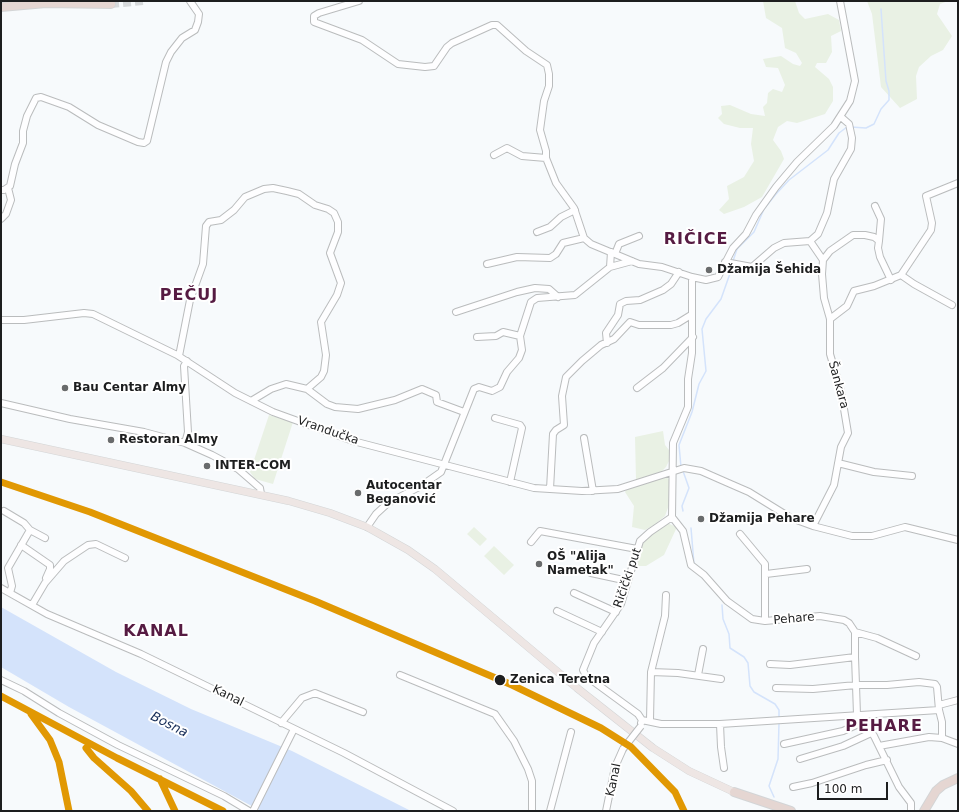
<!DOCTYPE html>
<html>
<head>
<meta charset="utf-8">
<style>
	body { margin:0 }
	#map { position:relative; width:959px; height:812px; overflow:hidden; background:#f7fafc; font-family:"DejaVu Sans",sans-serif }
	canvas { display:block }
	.frame { position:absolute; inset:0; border:2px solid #1d1e1f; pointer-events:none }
	.scale { position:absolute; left:817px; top:782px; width:71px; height:18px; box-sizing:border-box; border:2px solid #1d1e1f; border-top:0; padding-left:5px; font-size:12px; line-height:14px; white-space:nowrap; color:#1d1e1f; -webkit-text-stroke:3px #fff; paint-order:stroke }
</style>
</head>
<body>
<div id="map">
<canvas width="959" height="812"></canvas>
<div class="frame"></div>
<div class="scale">100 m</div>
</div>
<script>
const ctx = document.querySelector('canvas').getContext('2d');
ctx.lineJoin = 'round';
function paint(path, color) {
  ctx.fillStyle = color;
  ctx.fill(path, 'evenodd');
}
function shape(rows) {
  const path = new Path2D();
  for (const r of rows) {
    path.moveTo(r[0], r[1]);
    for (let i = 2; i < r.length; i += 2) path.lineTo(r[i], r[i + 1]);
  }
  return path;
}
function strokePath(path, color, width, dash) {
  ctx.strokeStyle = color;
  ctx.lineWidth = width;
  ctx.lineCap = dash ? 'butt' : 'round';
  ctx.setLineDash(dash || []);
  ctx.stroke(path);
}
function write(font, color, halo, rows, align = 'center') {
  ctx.font = font + ' "DejaVu Sans",sans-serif';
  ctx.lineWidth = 4;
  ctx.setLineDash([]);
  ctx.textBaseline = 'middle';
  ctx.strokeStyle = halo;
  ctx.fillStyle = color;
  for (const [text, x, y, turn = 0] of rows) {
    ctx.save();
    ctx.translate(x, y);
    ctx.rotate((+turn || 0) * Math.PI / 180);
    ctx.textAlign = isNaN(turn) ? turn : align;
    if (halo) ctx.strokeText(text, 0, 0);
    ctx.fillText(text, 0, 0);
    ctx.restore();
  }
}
const green = shape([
	[763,1,795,1,799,13,805,19,828,14,839,20,841,31,831,36,832,52,826,63,817,63,815,67,829,79,833,87,833,101,825,114,797,123,787,121,778,127,773,140,781,151,784,159,762,197,744,207,724,214,719,210,729,199,727,186,744,177,754,161,751,144,753,128,740,128,724,124,718,118,722,114,721,106,730,105,751,114,765,116,763,107,767,103,768,93,773,89,782,92,785,85,778,68,766,67,763,59,781,56,793,64,800,66,802,63,796,53,785,48,782,28,766,18],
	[867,1,948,1,940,4,937,14,952,36,943,50,931,56,919,67,916,76,917,99,900,108,881,87,872,14],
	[269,415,293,422,273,484,255,479,250,472],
	[663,431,665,445,669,450,669,461,666,467,661,472,636,480,635,437],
	[666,477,670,480,669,505,665,516,654,525,645,530,632,527,634,506,625,492,626,490],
	[667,523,677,527,664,555,646,566,635,566,643,540],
	[474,527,487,539,480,546,467,534],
	[494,546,514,565,504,575,484,556]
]);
const water = shape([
	[1,607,116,672,191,709,292,751,411,811,261,811,69,707,1,667]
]);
const stream = shape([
	[851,127,866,128,874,124,881,109,889,100,889,91,886,81,881,9],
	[733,261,737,249,754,232,764,209,776,194,789,180,828,150,839,133,847,127],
	[681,467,679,445,692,412,699,384,706,371,702,329,706,319,721,299,733,265],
	[683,471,689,488,682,506,683,511],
	[691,528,694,564],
	[722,605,723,619,729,634,730,648,744,657,748,663,750,686,754,692,775,704,779,710,779,719],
	[774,797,769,786,778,759,779,723]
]);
const highwayTunnel = shape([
	[111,4,144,1]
]);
const minor = shape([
	[359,1,319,13,314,16,314,22,362,40,398,64,425,67,434,66,447,47,452,43,492,25,497,25,526,51,547,65,549,74,549,86,544,101,540,130,546,151,546,158,556,183,574,208,584,238,591,244,639,264,662,267,692,277,692,353,688,379,688,407,673,443,672,517],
	[494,155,507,148,522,156,546,158],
	[1,190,4,190,10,186,15,164,23,143,23,131,27,116,36,98,41,97,69,107,98,125,138,142,144,143,147,141,166,62,171,52,182,38,195,30,198,22,199,14,190,1],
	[875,206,881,219,879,241],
	[1,219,6,214,11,200,8,188],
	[537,232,550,227,561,217,575,210],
	[810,241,823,260,822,274,824,298,830,319,830,354,841,391,848,433,841,447,834,485,813,526],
	[615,254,619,244,639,236],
	[823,260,830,251,853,235,865,235,874,237,879,241,878,248,880,257,891,280],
	[725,262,752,267,774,248,784,243,810,241,818,234,827,213,834,179,851,149,852,138,849,124,841,117],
	[487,264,517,257,550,258,556,254,563,243,584,238],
	[610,267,611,252],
	[901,275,914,284,952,305],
	[692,277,706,280,718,277,733,248,746,234,756,215,776,187,797,162,834,126,850,101,855,81,840,1],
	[456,312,517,292,535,288,549,289,558,297],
	[830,319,847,306,854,291,874,286,901,275,931,230,932,223,926,196,958,183],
	[1,320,24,320,84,313,93,314,177,355,235,393,273,412,353,441,534,488,582,491,618,489,684,468,701,471,726,482,749,492,791,518,813,526,852,536,872,536,905,527,958,540],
	[477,337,496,336,503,332,520,336],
	[607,343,606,333,618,315,620,304,626,301,640,300,663,290,671,284,679,272],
	[179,356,190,300,203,264,206,226,209,222,221,220,234,210,245,197,264,189,273,188,287,191,299,194,315,205,328,209,334,213,338,222,338,232,330,253,341,283,337,295,321,322,326,355,324,371,321,377,307,389],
	[637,388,663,368,693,337],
	[251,401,271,389,286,384,307,389,327,404,335,407,358,409,395,400,422,389,436,395,437,402,464,412],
	[1,403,70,419,144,432,185,443,212,455,238,469,260,488,261,494],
	[495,418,520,425,522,428,510,482],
	[584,438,593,491],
	[185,443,188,432,184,366,187,361],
	[838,463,874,472,912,476],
	[550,489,553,434,556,430,564,425,562,396,566,377,582,361,601,345,614,339,630,322,639,325,671,325,678,323,691,315],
	[4,511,24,523,30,530,45,538],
	[672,517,683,531,691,565,704,575,727,601,752,619,765,621,820,616,844,620,849,623,855,632,855,657,790,665,770,664],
	[367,527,376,514,388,503,421,486,441,472,474,389,479,387,492,391,500,387,507,372,519,358,522,350,520,336,531,302,537,298,575,295,610,267,632,261],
	[740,534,765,564,765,621],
	[531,542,540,531,637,549],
	[21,545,50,565,50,569,46,578],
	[591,573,628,581],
	[766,574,807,569],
	[1,588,47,614,141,654,344,753,453,811],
	[10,593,12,586,8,568,30,530],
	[574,593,616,612],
	[32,605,45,583,64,561,88,545,96,544,125,558],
	[557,611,602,632],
	[855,632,877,638,916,656],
	[855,657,856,685,887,685,919,682,935,684,937,687,939,710,942,722,942,738,958,744],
	[651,672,678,673,721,679],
	[400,675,495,714,514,741,528,769,532,781,532,811],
	[698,675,703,649],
	[1,680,24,691,59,713,118,745,224,796,249,811],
	[776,688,813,689,856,685,857,715,874,736,899,787,911,803,911,811],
	[939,705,958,700],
	[642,720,661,724,720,724,939,710],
	[650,720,651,672,665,616,666,595],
	[281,723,302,698,315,693,363,712],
	[641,723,642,720,638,714,586,676,583,670,594,643,621,604,640,541,650,532,672,517],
	[720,724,721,747,724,768],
	[784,744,843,731,863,722],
	[879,746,929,737,942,738],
	[800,759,843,746,871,733],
	[793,787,812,783,866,765,887,760],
	[253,811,294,729],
	[550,811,571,732],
	[606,811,615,767,623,749]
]);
const major = shape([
	[1,439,289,501,330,513,367,527,408,550,435,569,577,688,653,748,689,771,734,792]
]);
const highway = shape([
	[1,7,46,3,111,4],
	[734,792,791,811],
	[924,811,936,791,943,785,958,778]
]);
const minorBridge = shape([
	[623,749,641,726]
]);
const rail1 = shape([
	[1,482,90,512,315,601,512,685,601,728,631,747,675,792,684,811],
	[1,696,117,758,223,811],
	[31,714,50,740,59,762,69,811],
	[86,748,94,758,131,791,148,811],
	[160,779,175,811]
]);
const markers = [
	[709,270,4,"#696b6c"],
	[65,388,4,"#696b6c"],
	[111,440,4,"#696b6c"],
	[207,466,4,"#696b6c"],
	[358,493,4,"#696b6c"],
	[701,519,4,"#696b6c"],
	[539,564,4,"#696b6c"],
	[500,680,6,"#1d1e1f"]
];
const poiNames = [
	["Džamija Šehida",717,270],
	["Bau Centar Almy",73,388],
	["Restoran Almy",119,440],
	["INTER-COM",215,466],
	["Autocentar",366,486],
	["Beganović",366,500],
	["Džamija Pehare",709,519],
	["OŠ \"Alija",547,557],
	["Nametak\"",547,571]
];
const streetNames = [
	["Šankara",838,385,75],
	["Vrandučka",328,431,19],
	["Ričički put",628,578,-71],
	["Pehare",794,619,-5],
	["Kanal",228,696,26],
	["Kanal",614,780,-78]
];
const stopNames = [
	["Zenica Teretna",510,680]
];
const waterNames = [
	["Bosna",169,725,27]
];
const districtNames = [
	["RIČICE",696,240],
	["PEČUJ",189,296],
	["KANAL",156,632],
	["PEHARE",884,727]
];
paint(green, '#e9f1e4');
paint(water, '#d4e3fb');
strokePath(stream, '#d4e3fb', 1.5);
strokePath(highwayTunnel, '#d6d9db', 8, [8, 4]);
strokePath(minor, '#babcbd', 8);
strokePath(major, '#d3d5d6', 8);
strokePath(highway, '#d3d5d6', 10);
strokePath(minor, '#fefeff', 6);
strokePath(major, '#eee6e4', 7);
strokePath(highway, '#e5d6d2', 8);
strokePath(minorBridge, '#babcbd', 8, []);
strokePath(minorBridge, '#fefeff', 6);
strokePath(rail1, '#e19803', 7);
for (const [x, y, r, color] of markers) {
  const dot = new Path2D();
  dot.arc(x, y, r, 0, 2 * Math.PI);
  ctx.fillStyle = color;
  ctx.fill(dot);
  strokePath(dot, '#fff', 1.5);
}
write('bold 12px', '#1d1e1f', '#fff', poiNames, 'left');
write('12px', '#1d1e1f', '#fff', streetNames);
write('bold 12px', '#1d1e1f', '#fff', stopNames, 'left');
write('italic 13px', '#162d58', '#fff', waterNames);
ctx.letterSpacing = '1px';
write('bold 16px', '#561b42', '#fff', districtNames);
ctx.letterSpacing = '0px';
</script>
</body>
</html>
